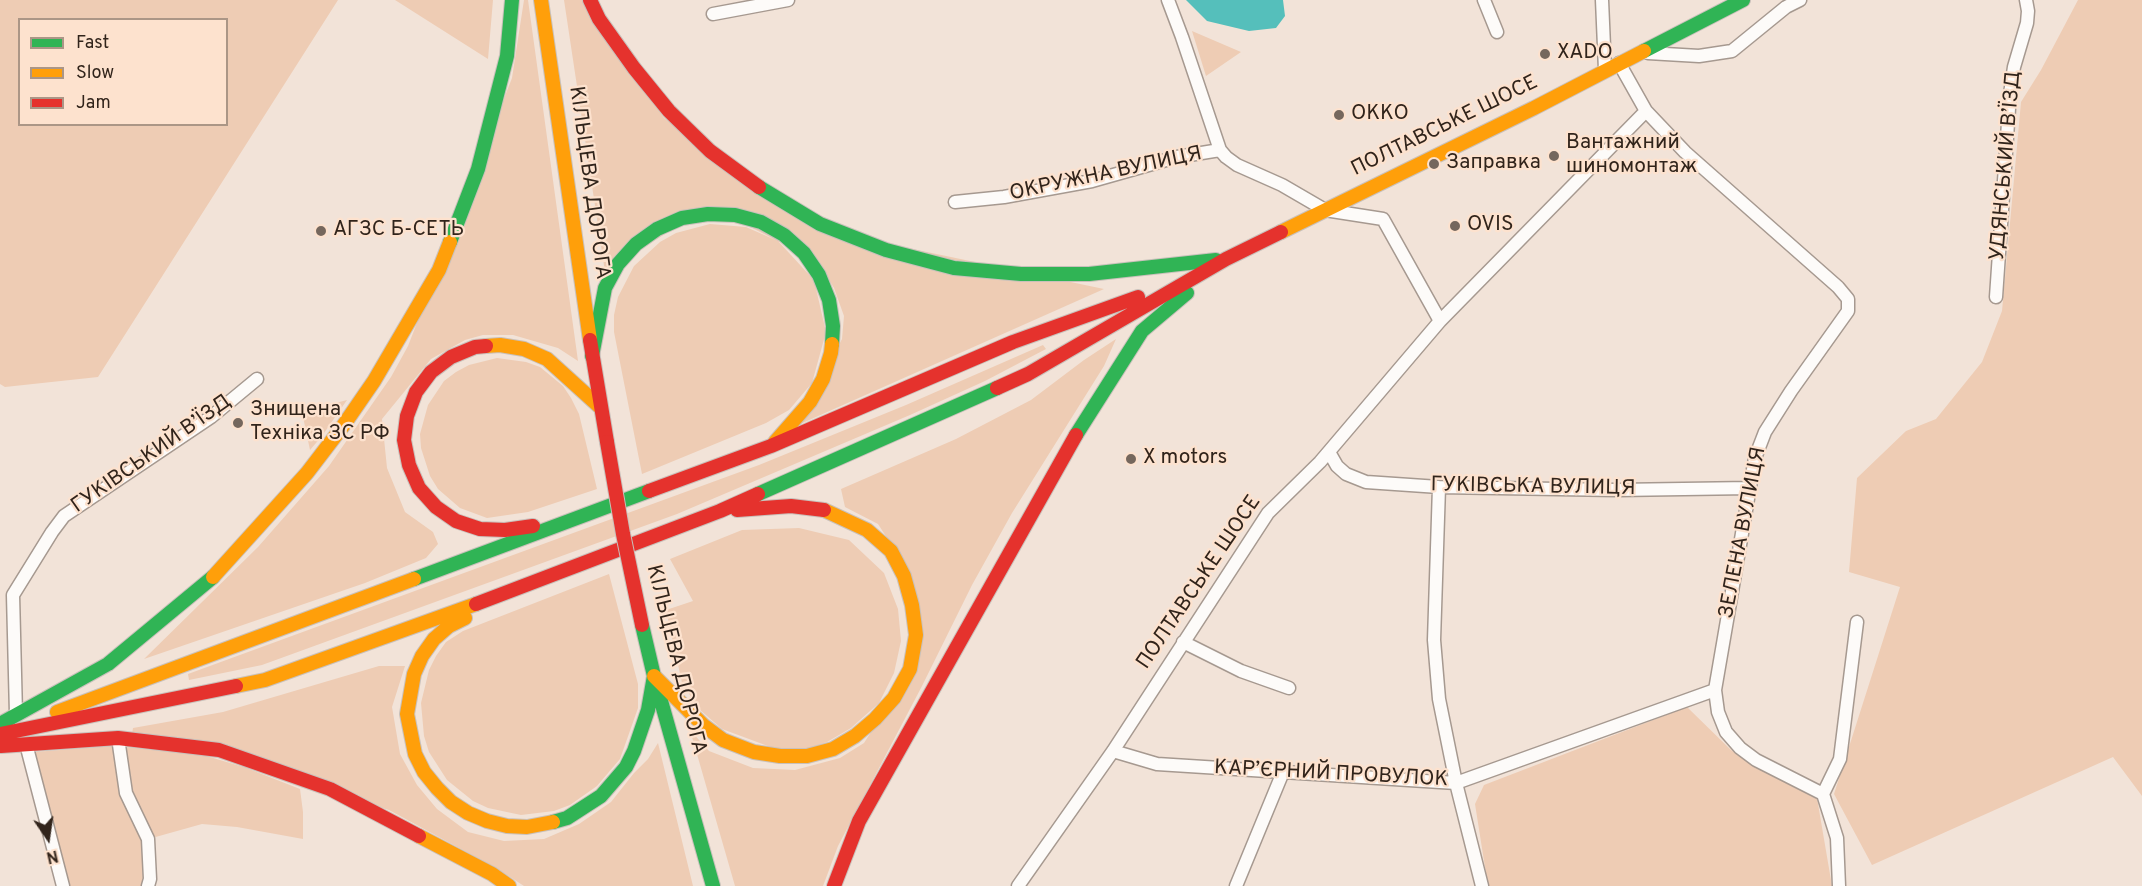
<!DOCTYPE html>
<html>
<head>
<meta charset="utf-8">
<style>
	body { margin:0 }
	#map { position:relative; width:2142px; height:886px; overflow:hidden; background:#f2e3d8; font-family:Overpass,sans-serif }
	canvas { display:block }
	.legend { position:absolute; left:18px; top:18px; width:210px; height:108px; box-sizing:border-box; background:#fde2ce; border:2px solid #ab9686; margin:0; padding:8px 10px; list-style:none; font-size:18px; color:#31241b }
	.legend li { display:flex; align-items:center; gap:12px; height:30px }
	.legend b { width:30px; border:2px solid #ab9686 }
	.north { position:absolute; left:18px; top:808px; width:60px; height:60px; -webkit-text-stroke:4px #fde2ce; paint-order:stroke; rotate:167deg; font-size:16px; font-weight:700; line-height:24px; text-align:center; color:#31241b }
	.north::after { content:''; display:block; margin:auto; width:21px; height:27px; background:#31241b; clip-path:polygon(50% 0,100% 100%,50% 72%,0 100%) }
</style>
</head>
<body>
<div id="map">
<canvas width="2142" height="886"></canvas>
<ul class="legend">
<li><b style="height:8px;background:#30b455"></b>Fast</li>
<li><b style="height:8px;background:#ff9f0a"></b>Slow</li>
<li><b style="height:8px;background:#e5322d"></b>Jam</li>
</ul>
<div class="north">N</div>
</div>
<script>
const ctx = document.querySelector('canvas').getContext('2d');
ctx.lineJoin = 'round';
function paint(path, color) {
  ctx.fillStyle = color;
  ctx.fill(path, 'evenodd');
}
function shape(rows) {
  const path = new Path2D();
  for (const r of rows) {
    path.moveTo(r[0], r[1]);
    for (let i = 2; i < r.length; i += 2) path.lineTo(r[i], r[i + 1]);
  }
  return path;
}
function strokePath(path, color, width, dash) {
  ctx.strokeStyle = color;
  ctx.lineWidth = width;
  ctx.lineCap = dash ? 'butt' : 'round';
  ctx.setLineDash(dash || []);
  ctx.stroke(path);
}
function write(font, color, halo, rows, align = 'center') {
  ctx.font = font + ' Overpass,sans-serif';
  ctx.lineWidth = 4.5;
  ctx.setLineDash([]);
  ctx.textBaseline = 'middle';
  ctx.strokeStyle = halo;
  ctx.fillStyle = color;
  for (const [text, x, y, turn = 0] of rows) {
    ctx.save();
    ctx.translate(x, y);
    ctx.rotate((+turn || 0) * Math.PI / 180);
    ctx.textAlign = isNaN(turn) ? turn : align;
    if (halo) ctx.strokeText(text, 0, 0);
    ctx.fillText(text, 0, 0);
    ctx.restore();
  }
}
const green = shape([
	[0,0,338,0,98,377,5,387,0,384],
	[20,20,226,20,226,124,20,124],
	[395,0,493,0,488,59],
	[524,0,528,0,578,361,558,348,513,335,483,335,465,340,431,359,382,419,387,468,405,512,433,532,438,544,426,558,365,583,144,659,258,547,329,466,391,377,408,346,512,78],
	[564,0,587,0,664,118,817,229,1104,289,798,425,842,339,844,316,834,288,817,261,709,206,605,272],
	[2078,0,2142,0,2142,796,2113,757,1872,865,1834,794,1900,587,1849,572,1857,478,1906,431,1936,419,1982,362,2002,311,2021,102,2041,70],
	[1192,31,1241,52,1206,76],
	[710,224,746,227,778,241,814,280,826,332,812,383,789,410,766,423,642,474,614,332,614,315,618,297,634,266,660,242,676,233],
	[1116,339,1104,366,1012,513,972,585,922,686,838,846,823,886,735,886,690,730,709,751,753,768,795,770,840,758,864,743,914,664,902,561,878,524,845,507,841,489,956,439,1031,400,1084,360],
	[1043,345,1046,349,985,381,910,415,677,514,262,665,189,680,188,674,759,465,906,405],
	[497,358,526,362,540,367,563,386,571,398,579,414,597,489,528,512,487,518,460,508,438,489,430,476,421,448,420,434,428,405,444,381,456,372,469,365],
	[347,400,322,436,310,450,302,412],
	[799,528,849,540,884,573,898,609,901,641,894,673,879,703,851,728,827,742,806,749,776,749,722,729,699,709,682,683,666,610,693,601,670,559,742,530],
	[609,574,638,684,638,708,620,759,597,786,570,805,554,811,521,815,488,808,473,801,447,780,429,752,424,736,421,703,429,670,436,656,446,642,463,631],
	[379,666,405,666,392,707,400,754,417,785,437,809,468,832,504,841,544,839,579,824,611,802,634,773,648,759,658,743,693,886,524,886,498,869,389,810,132,734,133,728,223,712],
	[1687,707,1731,750,1757,768,1817,798,1832,886,1488,886,1475,804,1484,785],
	[113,746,216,756,300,789,303,812,303,839,237,827,202,824,152,838,142,847,143,886,68,886,34,752]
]);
const water = shape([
	[1186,0,1283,0,1285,16,1276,28,1249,31,1207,21]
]);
const street = shape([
	[1168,0,1182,37,1220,150,1226,157,1237,165,1282,185,1325,210,1383,219,1440,321],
	[1484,0,1497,32],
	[1602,0,1605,70],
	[713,14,788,0],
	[1648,53,1699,56,1732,51,1786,7,1800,0],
	[1619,63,1646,111,1685,152,1838,287,1848,299,1848,311,1791,391,1765,432,1755,458,1715,690,1718,712,1726,732,1740,748,1756,760,1823,794,1837,838,1839,886],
	[955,202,1004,197,1092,181,1177,157,1220,150],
	[1996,297,2010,94,2014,67,2027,23,2028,11,2026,0],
	[1329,452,1337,466,1346,474,1366,482,1439,487,1617,490,1750,488],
	[1439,487,1434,640,1439,699,1456,783,1482,886],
	[1183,642,1241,671,1289,688],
	[16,714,13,595,52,532,64,516,211,417,257,379],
	[118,738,126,793,148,839,150,879,148,886],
	[26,744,63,886],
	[1113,751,1157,764,1456,783,1715,690],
	[1823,794,1840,759,1857,622],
	[1018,886,1113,751,1268,513,1320,462,1440,321,1646,111],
	[1236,886,1283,772]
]);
const fast = shape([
	[1644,51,1743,0],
	[759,187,820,224,886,250,954,268,1021,274,1089,274,1216,260],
	[450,242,478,169,507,56,512,0],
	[592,356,605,288,618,264,636,244,657,229,682,218,708,214,735,215,761,222,784,235,804,253,819,275,829,300,833,326,832,344],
	[1076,435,1142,331,1187,293],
	[758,494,997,388],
	[414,579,649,491],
	[642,625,654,676,713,886],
	[0,724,108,664,213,577],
	[553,822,567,818,601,796,626,767,634,751,648,710,654,676]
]);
const slow = shape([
	[541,0,590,340],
	[1281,232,1534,108,1644,51],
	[486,346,500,345,524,349,547,359,600,407],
	[775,442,810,402,823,379,831,353,832,344],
	[213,577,307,473,343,426,374,381,439,270,450,242],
	[465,618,449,626,434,639,422,656,414,674,407,714,415,754,424,772,437,788,451,802,468,813,487,821,507,826,527,827,553,822],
	[654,676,703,725,723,740,754,752,780,756,807,756,833,749,855,736,875,719,894,698,910,669,916,635,912,605,904,576,891,551,867,530,824,510],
	[236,686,265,680,476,604],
	[57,712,414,579],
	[419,836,492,874,509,886]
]);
const jam = shape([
	[590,0,599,19,634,68,669,111,710,151,759,187],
	[590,340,607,442],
	[486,346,475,347,451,357,431,372,416,392,407,416,404,440,409,465,419,488,436,507,456,521,480,529,505,530,533,526],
	[997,388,1028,374,1226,259,1281,232],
	[649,491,771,446,1013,342,1138,297],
	[737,510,791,506,824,510],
	[476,604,720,511,758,494],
	[1,734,236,686],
	[1,746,118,738,219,750,330,789,419,836],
	[834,886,859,821,1076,435]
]);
const jamBridge = shape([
	[607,442,623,534,642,625]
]);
const markers = [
	[1545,54,6,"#75675d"],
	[1339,115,6,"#75675d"],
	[1554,156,6,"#75675d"],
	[1434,164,6,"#75675d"],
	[1455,226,6,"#75675d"],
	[321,231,6,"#75675d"],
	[238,423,6,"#75675d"],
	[1131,459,6,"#75675d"]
];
const poiNames = [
	["XADO",1557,54],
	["ОККО",1351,115],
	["Вантажний",1566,144],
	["шиномонтаж",1566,168],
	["Заправка",1446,164],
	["OVIS",1467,226],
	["АГЗС Б-СЕТЬ",333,231],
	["Знищена",250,411],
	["Техніка ЗС РФ",250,435],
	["Х motors",1143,459]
];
const streetNames = [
	["ПОЛТАВСЬКЕ ШОСЕ",1445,127,-26],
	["УДЯНСЬКИЙ В’ЇЗД",2007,166,-85],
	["ОКРУЖНА ВУЛИЦЯ",1106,175,-12],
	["КІЛЬЦЕВА ДОРОГА",588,183,82],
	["ГУКІВСЬКИЙ В’ЇЗД",152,455,-35],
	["ГУКІВСЬКА ВУЛИЦЯ",1533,488,1],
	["ЗЕЛЕНА ВУЛИЦЯ",1744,533,-79],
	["ПОЛТАВСЬКЕ ШОСЕ",1200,583,-56],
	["КІЛЬЦЕВА ДОРОГА",675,660,76],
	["КАР’ЄРНИЙ ПРОВУЛОК",1331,775,3]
];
paint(green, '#eeccb4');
paint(water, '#55bfbb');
strokePath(street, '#a69990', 15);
strokePath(fast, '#c9c1bb', 16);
strokePath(slow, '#c9c1bb', 16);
strokePath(jam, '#c9c1bb', 16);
strokePath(street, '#fdfbf9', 12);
strokePath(fast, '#30b455', 14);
strokePath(slow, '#ff9f0a', 14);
strokePath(jam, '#e5322d', 14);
strokePath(jamBridge, '#c9c1bb', 16, []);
strokePath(jamBridge, '#e5322d', 14);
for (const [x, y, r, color] of markers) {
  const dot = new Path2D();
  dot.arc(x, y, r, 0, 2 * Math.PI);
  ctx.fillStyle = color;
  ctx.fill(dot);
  strokePath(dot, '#fde2ce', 2);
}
write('21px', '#31241b', '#fde2ce', poiNames, 'left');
write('21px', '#31241b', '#fde2ce', streetNames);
</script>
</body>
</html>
